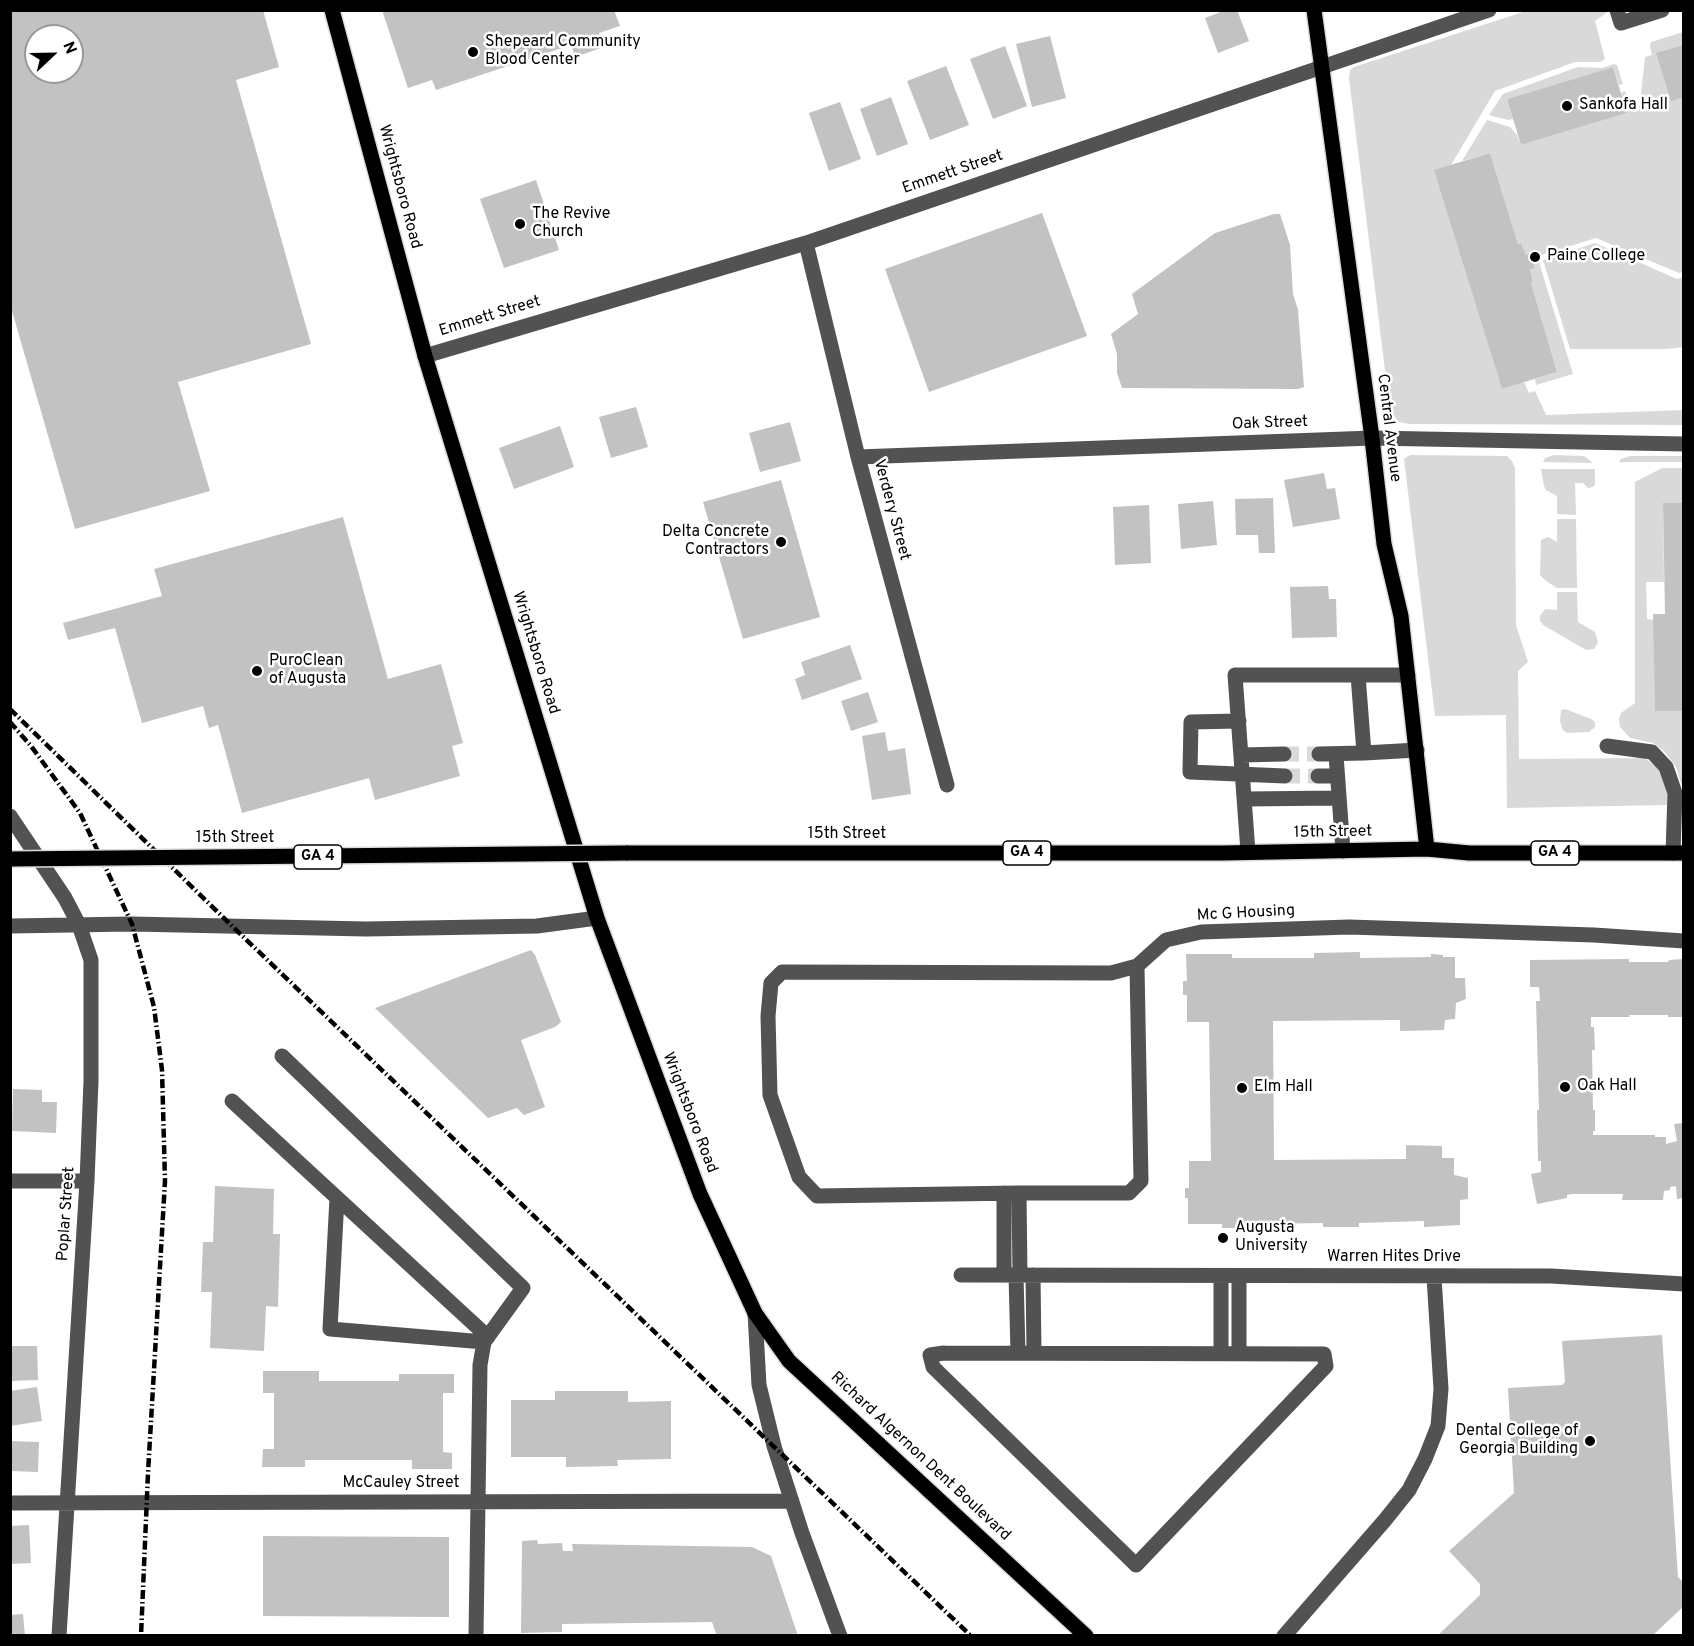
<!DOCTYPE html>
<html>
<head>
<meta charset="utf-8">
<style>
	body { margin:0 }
	#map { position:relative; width:1694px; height:1646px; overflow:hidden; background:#fff; font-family:Overpass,sans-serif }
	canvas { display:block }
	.frame { position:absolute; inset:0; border:12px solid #000; pointer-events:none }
	.north { position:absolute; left:24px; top:24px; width:60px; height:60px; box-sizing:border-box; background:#fff; border:2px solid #999; border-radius:50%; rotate:68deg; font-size:16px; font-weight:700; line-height:24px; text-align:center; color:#000 }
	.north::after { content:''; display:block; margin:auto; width:21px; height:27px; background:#000; clip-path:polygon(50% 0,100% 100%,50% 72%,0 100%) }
</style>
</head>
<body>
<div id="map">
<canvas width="1694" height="1646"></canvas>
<div class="frame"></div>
<div class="north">N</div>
</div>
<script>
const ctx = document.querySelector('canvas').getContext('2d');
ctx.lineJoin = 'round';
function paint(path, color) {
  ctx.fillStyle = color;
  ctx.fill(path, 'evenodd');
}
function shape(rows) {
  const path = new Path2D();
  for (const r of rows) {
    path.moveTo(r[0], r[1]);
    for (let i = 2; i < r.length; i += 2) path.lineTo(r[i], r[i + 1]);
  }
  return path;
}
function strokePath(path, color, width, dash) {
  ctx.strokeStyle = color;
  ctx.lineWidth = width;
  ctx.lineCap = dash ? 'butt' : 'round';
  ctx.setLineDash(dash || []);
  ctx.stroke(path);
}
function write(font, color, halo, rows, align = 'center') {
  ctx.font = font + ' Overpass,sans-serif';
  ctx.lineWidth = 5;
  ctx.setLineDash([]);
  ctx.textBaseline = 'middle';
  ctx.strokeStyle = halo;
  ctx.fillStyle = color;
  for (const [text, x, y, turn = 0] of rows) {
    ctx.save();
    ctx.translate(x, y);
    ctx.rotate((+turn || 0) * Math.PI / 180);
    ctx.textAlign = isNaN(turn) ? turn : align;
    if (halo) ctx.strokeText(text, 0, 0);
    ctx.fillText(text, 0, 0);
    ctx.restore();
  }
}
const green = shape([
	[1526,11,1609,11,1595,21,1605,59,1600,62,1575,62,1495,91,1451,165,1435,170,1502,389,1524,382,1529,393,1535,391,1546,415,1683,410,1683,425,1409,424,1399,422,1390,411,1349,78,1350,70,1354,67],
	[1683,32,1683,272,1679,273,1596,238,1532,258,1530,254,1526,255,1521,243,1518,244,1490,153,1462,161,1487,120,1510,127,1517,135,1521,145,1627,113,1621,93,1625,91,1633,112,1639,111,1645,57,1652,55,1650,46,1651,42],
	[1614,64,1617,65,1623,84,1619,85,1613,67,1507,99,1513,119,1508,120,1489,115,1503,94,1578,67,1602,68],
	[1595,243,1677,279,1683,277,1683,347,1667,349,1570,349,1543,260],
	[1539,262,1573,374,1536,385,1535,379,1557,372,1531,283,1533,282,1530,270,1535,268,1534,264],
	[1410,455,1507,456,1512,461,1515,468,1516,625,1528,662,1518,671,1519,759,1645,758,1660,770,1668,788,1667,805,1507,808,1506,715,1435,716,1404,459],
	[1554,455,1584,456,1593,463,1543,462,1545,458],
	[1630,456,1683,456,1683,462,1619,462,1621,459],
	[1662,468,1683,468,1683,503,1663,503,1664,582,1646,582,1647,619,1654,620,1655,711,1683,711,1683,790,1676,767,1664,751,1653,743,1630,738,1620,727,1619,719,1621,713,1635,703,1635,482],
	[1541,469,1595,469,1595,485,1593,487,1588,488,1583,483,1575,483,1576,515,1557,514,1557,496,1546,490,1544,486],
	[1557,519,1576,519,1577,588,1557,588,1546,581,1540,575,1541,540,1548,537,1557,542],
	[1557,592,1577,592,1578,622,1595,632,1598,642,1594,649,1586,650,1543,625,1540,621,1540,616,1545,609,1557,610],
	[1565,709,1591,719,1595,722,1595,727,1589,732,1567,733,1563,730,1560,721,1561,710]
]);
const building = shape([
	[10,10,263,10,279,67,236,80,311,344,178,382,210,491,75,529,10,304],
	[36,36,72,36,72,72,36,72],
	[382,10,614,10,620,26,599,33,604,47,575,57,571,45,436,90,432,80,408,88],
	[1226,10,1237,10,1249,41,1218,53,1205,18],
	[1050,36,1066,98,1032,107,1016,44],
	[1684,45,1684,97,1671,101,1656,53],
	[1005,46,1027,106,993,119,970,59],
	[946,66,969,125,930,140,907,81],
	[1613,67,1627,113,1521,145,1507,99],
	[891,97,908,144,877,156,860,109],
	[840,102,861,159,829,171,809,113],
	[1490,153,1518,244,1521,243,1526,255,1530,254,1533,261,1535,268,1530,270,1533,282,1531,283,1557,372,1502,389,1434,170],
	[536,180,559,250,504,268,480,199],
	[1042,213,1087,336,929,392,885,269],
	[1274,214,1280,214,1290,245,1293,294,1298,310,1304,387,1298,389,1122,388,1117,373,1117,354,1111,334,1138,314,1132,294,1215,233],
	[636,407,648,447,611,458,599,417],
	[790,422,801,461,760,472,749,433],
	[560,426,574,467,514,489,499,448],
	[1324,473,1327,489,1335,488,1340,519,1293,527,1284,480],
	[781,480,820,617,743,639,703,502],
	[1273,498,1275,553,1259,553,1258,535,1236,535,1235,499],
	[1213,501,1217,545,1181,549,1178,504],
	[1663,503,1684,503,1684,711,1655,711,1653,614,1665,614],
	[1149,505,1151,563,1115,565,1113,507],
	[343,517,388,679,441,664,463,743,452,746,460,776,375,800,369,778,242,813,218,725,209,728,203,706,142,723,115,628,68,640,63,623,162,596,154,569],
	[1328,586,1329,599,1336,599,1337,637,1292,638,1290,587],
	[850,645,862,679,802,700,795,679,805,675,801,662],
	[868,692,878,722,851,731,841,701],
	[885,732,888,751,905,748,911,794,872,800,862,736],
	[531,950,535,955,561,1022,555,1027,521,1040,545,1107,524,1115,517,1108,488,1118,375,1008],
	[1360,952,1360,958,1431,957,1431,954,1443,955,1443,957,1455,957,1455,978,1465,978,1466,999,1456,1003,1455,1019,1445,1020,1444,1030,1400,1031,1400,1020,1273,1021,1274,1160,1406,1159,1406,1145,1442,1146,1442,1158,1454,1158,1454,1175,1468,1178,1468,1199,1460,1200,1460,1225,1424,1227,1424,1221,1359,1223,1359,1227,1323,1227,1323,1223,1259,1224,1259,1228,1222,1228,1222,1224,1188,1224,1188,1198,1185,1198,1185,1188,1189,1188,1189,1161,1211,1161,1209,1022,1187,1022,1187,995,1183,995,1183,981,1187,981,1186,954,1232,954,1232,958,1314,958,1314,953],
	[1629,959,1629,962,1668,962,1669,960,1684,959,1684,1017,1668,1017,1668,1015,1629,1015,1630,1017,1591,1017,1591,1027,1594,1027,1595,1050,1592,1050,1593,1110,1595,1110,1595,1131,1593,1131,1593,1135,1655,1135,1655,1137,1666,1137,1666,1144,1677,1141,1674,1124,1684,1123,1684,1198,1677,1199,1676,1186,1670,1187,1670,1190,1664,1191,1663,1200,1622,1200,1623,1194,1572,1194,1567,1195,1567,1198,1537,1204,1531,1174,1541,1172,1541,1161,1538,1161,1537,1110,1539,1110,1536,1001,1540,1001,1539,987,1530,987,1530,960],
	[13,1089,42,1090,42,1102,57,1102,56,1133,12,1131],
	[215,1186,274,1189,273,1234,280,1234,278,1307,266,1306,264,1351,210,1348,212,1292,201,1292,203,1242,213,1242],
	[1662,1335,1678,1577,1684,1583,1684,1606,1652,1636,1437,1636,1480,1595,1480,1584,1449,1551,1514,1493,1508,1388,1562,1385,1565,1382,1562,1341],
	[10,1346,37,1346,38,1380,10,1381],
	[263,1371,319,1371,319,1381,399,1381,399,1374,454,1374,454,1393,443,1393,443,1452,452,1453,452,1469,412,1469,412,1460,305,1460,305,1467,262,1467,263,1449,274,1449,274,1393,263,1393],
	[37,1387,42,1421,10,1426,10,1391],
	[555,1391,628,1391,628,1402,671,1401,671,1459,617,1460,618,1466,566,1467,566,1457,511,1457,511,1400,555,1400],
	[10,1441,39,1442,38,1472,10,1471],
	[29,1525,31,1563,10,1564,10,1526],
	[263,1536,449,1537,449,1617,263,1616],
	[537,1540,538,1544,562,1543,563,1551,573,1551,572,1544,752,1547,771,1556,798,1636,717,1636,712,1622,562,1624,562,1632,521,1633,522,1541],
	[23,1614,25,1636,10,1636,10,1615]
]);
const minorTunnel = shape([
	[1284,754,1319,754],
	[1285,776,1318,776]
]);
const minor = shape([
	[1617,10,1621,23,1662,10],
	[806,243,858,457,947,785],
	[425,356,806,243,1489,10],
	[858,457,1372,438,1684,444],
	[1358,675,1364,753,1417,750],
	[1239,721,1191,722,1190,772,1285,776],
	[1607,746,1652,752,1666,767,1675,793,1673,853],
	[1319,754,1364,753],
	[1241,755,1284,754],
	[1336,755,1343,851],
	[1318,776,1337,776],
	[1245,799,1338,798],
	[10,816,65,898,79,925,91,960,91,1081,87,1181,59,1636],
	[1248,852,1235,675,1408,675],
	[10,926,132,924,366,929,537,926,597,918],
	[1137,966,1111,973,782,972,771,983,768,1016,770,1095,799,1177,817,1196,1019,1193,1129,1193,1141,1181,1137,966,1166,940,1201,932,1349,927,1594,935,1684,941],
	[282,1056,523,1288,484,1342,480,1365,476,1636],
	[232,1101,488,1337],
	[10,1181,87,1181],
	[1019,1193,1020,1275],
	[337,1198,330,1329,484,1342],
	[961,1275,1551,1276,1684,1284],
	[1004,1275,1004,1193],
	[1016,1275,1018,1353],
	[1033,1275,1034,1353],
	[1221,1276,1221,1353],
	[755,1313,759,1385,774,1446,802,1533,840,1636],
	[944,1353,1324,1354,1326,1366,1136,1565,933,1367,930,1355,944,1353],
	[1239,1353,1239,1276],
	[10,1503,792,1501],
	[1284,1636,1385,1520,1409,1490,1425,1459,1438,1426,1441,1389,1434,1277]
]);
const major = shape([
	[332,10,425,356,597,918,700,1194,755,1313,789,1361,1086,1636],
	[1314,10,1372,438,1384,544,1401,616,1427,849],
	[626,853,1223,853,1427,849,1469,853,1684,853]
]);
const rail = shape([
	[10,709,232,926,971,1636],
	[10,722,31,746,80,813,132,924,154,1007,162,1070,165,1181,148,1473,141,1636]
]);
const majorBridge = shape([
	[10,859,626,853]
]);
const markers = [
	[473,52,6,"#000"],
	[1567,106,6,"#000"],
	[520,224,6,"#000"],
	[1535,257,6,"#000"],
	[781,542,6,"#000"],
	[257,671,6,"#000"],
	[1565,1087,6,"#000"],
	[1242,1088,6,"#000"],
	[1223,1238,6,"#000"],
	[1590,1441,6,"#000"]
];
const shields = [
	[1027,853,48],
	[1555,853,48],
	[318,857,48]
];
const shieldNames = [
	["GA 4",1027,853],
	["GA 4",1555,853],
	["GA 4",318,857]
];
const poiNames = [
	["Shepeard Community",485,43],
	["Blood Center",485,61],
	["Sankofa Hall",1579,106],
	["The Revive",532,215],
	["Church",532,233],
	["Paine College",1547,257],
	["Delta Concrete",769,533,"right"],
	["Contractors",769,551,"right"],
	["PuroClean",269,662],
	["of Augusta",269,680],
	["Oak Hall",1577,1087],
	["Elm Hall",1254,1088],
	["Augusta",1235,1229],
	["University",1235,1247],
	["Dental College of",1578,1432,"right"],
	["Georgia Building",1578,1450,"right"]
];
const streetNames = [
	["Emmett Street",953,173,-19],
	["Wrightsboro Road",399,187,75],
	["Emmett Street",490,317,-17],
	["Oak Street",1270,424,-2],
	["Central Avenue",1388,428,83],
	["Verdery Street",891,510,75],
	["Wrightsboro Road",535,653,73],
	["15th Street",1333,833,-1],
	["15th Street",847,835],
	["15th Street",235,839],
	["Mc G Housing",1246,914,-3],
	["Wrightsboro Road",689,1113,69],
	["Poplar Street",67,1214,-86],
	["Warren Hites Drive",1394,1258],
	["Richard Algernon Dent Boulevard",920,1457,43],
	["McCauley Street",401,1484]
];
paint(green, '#d9d9d9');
paint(building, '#c2c2c2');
strokePath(minorTunnel, '#d9d9d9', 15, [15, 8]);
strokePath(major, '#dbdbdb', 18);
strokePath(minor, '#525252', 15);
strokePath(major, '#000', 15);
strokePath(rail, '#000', 4.5, [9, 3, 1.5, 3]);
strokePath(majorBridge, '#dbdbdb', 18, []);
strokePath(majorBridge, '#000', 15);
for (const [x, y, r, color] of markers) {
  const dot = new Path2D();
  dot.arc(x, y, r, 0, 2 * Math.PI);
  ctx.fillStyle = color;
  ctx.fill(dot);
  strokePath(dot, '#fff', 2);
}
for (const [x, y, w] of shields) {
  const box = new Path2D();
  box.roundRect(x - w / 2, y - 12, w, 24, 4.5);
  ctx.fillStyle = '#fff';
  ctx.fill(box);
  strokePath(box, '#000', 1.5);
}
write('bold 15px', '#000', null, shieldNames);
write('16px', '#000', '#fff', poiNames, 'left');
write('16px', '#000', '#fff', streetNames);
</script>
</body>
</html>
